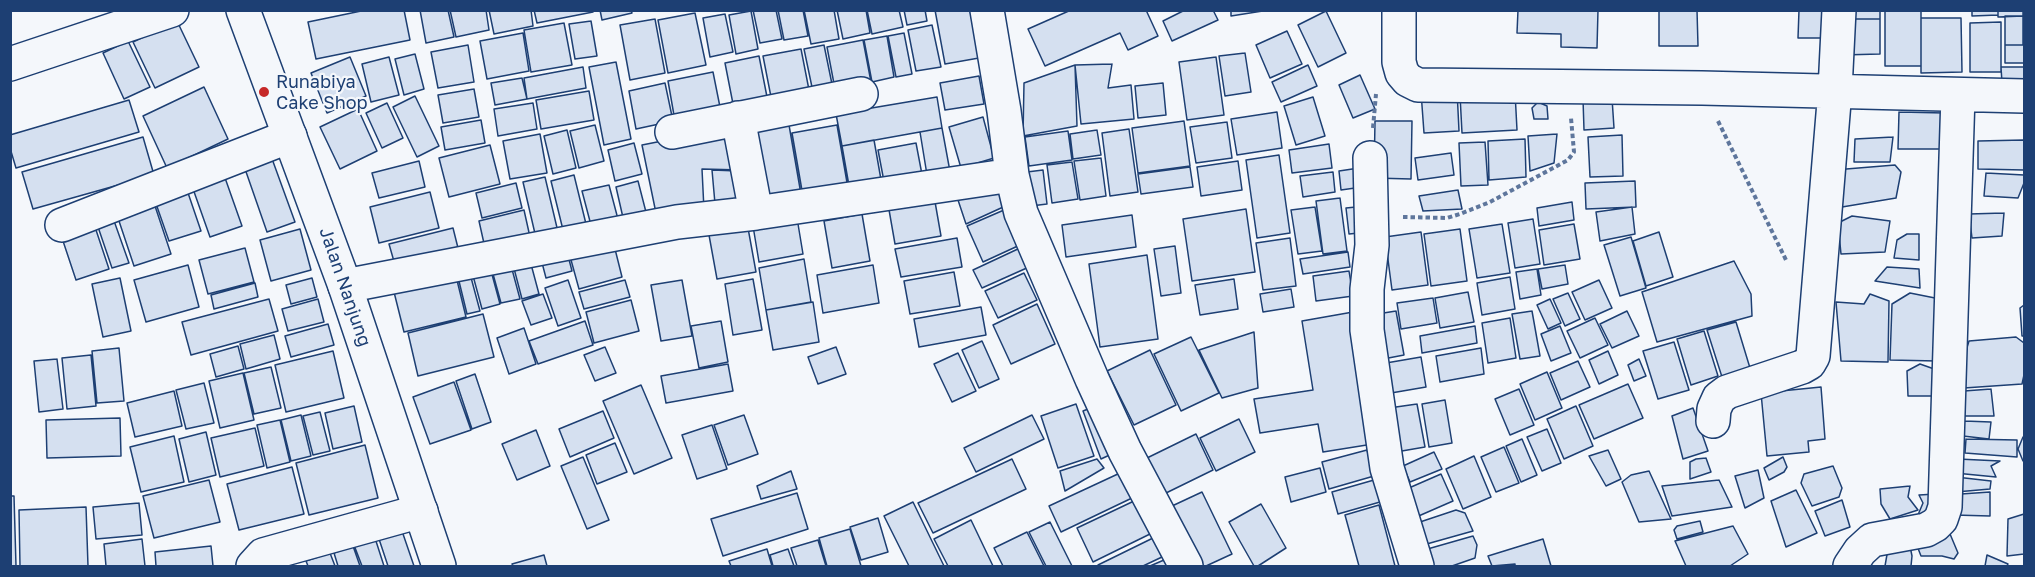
<!DOCTYPE html>
<html>
<head>
<meta charset="utf-8">
<style>
	body { margin:0 }
	#map { position:relative; width:2035px; height:577px; overflow:hidden; background:#f4f7fb; font-family:"Golos Text",sans-serif }
	canvas { display:block }
	.frame { position:absolute; inset:0; border:12px solid #1d3f73; pointer-events:none }
</style>
</head>
<body>
<div id="map">
<canvas width="2035" height="577"></canvas>
<div class="frame"></div>
</div>
<script>
const ctx = document.querySelector('canvas').getContext('2d');
ctx.lineJoin = 'round';
function paint(path, color) {
  ctx.fillStyle = color;
  ctx.fill(path, 'evenodd');
}
function shape(rows) {
  const path = new Path2D();
  for (const r of rows) {
    path.moveTo(r[0], r[1]);
    for (let i = 2; i < r.length; i += 2) path.lineTo(r[i], r[i + 1]);
  }
  return path;
}
function strokePath(path, color, width, dash) {
  ctx.strokeStyle = color;
  ctx.lineWidth = width;
  ctx.lineCap = dash ? 'butt' : 'round';
  ctx.setLineDash(dash || []);
  ctx.stroke(path);
}
function write(font, color, halo, rows, align = 'center') {
  ctx.font = font + ' "Golos Text",sans-serif';
  ctx.lineWidth = 4.5;
  ctx.setLineDash([]);
  ctx.textBaseline = 'middle';
  ctx.strokeStyle = halo;
  ctx.fillStyle = color;
  for (const [text, x, y, turn = 0] of rows) {
    ctx.save();
    ctx.translate(x, y);
    ctx.rotate((+turn || 0) * Math.PI / 180);
    ctx.textAlign = isNaN(turn) ? turn : align;
    if (halo) ctx.strokeText(text, 0, 0);
    ctx.fillText(text, 0, 0);
    ctx.restore();
  }
}
const building = shape([
	[366,10,404,10,410,40,316,59,308,22,366,10],
	[420,10,448,10,454,37,426,43,420,10],
	[450,10,486,10,489,30,456,37,450,10],
	[489,10,531,10,533,26,494,34,489,10],
	[534,10,592,10,593,12,537,23,534,10],
	[600,10,631,10,632,13,602,20,600,10],
	[753,10,776,10,782,39,760,43,753,10],
	[778,10,803,10,808,36,784,40,778,10],
	[804,10,834,10,839,39,811,44,804,10],
	[837,10,866,10,870,33,843,39,837,10],
	[867,10,899,10,903,27,872,34,867,10],
	[904,10,925,10,927,21,907,25,904,10],
	[935,10,970,10,979,58,945,64,935,10],
	[1071,10,1146,10,1158,36,1128,50,1120,33,1045,66,1028,29,1071,10],
	[1185,10,1213,10,1218,20,1172,41,1163,21,1185,10],
	[1231,10,1269,10,1231,16,1231,10],
	[1518,10,1598,10,1597,48,1561,47,1561,34,1517,33,1518,10],
	[1659,10,1697,10,1698,46,1659,46,1659,10],
	[1799,10,1823,10,1822,38,1798,38,1799,10],
	[1843,10,1880,10,1880,19,1843,19,1843,10],
	[1885,10,1921,10,1921,66,1885,66,1885,10],
	[1972,10,1998,10,1998,15,1972,16,1972,10],
	[1998,10,2023,10,2023,16,1998,17,1998,10],
	[751,11,758,49,736,54,729,15,751,11],
	[1326,11,1346,53,1318,67,1298,25,1326,11],
	[695,13,706,65,668,73,658,20,695,13],
	[725,14,733,52,710,57,703,18,725,14],
	[2005,16,2023,16,2023,45,2005,45,2005,16],
	[1921,18,1961,18,1962,72,1921,73,1921,18],
	[655,19,665,73,630,80,620,25,655,19],
	[1842,19,1880,19,1880,54,1842,55,1842,19],
	[177,21,199,67,155,88,133,42,177,21],
	[591,21,597,56,575,59,569,24,591,21],
	[2001,22,2001,72,1970,72,1970,23,2001,22],
	[564,23,572,65,531,72,524,30,564,23],
	[932,25,941,67,916,71,908,30,932,25],
	[1287,31,1302,64,1270,78,1256,45,1287,31],
	[523,33,529,71,487,79,480,41,523,33],
	[904,33,912,74,896,77,888,36,904,33],
	[887,36,894,77,872,82,864,40,887,36],
	[863,40,871,82,835,89,827,47,863,40],
	[128,41,150,87,124,99,103,53,128,41],
	[468,45,474,82,438,88,431,52,468,45],
	[824,45,833,89,813,92,804,49,824,45],
	[2005,45,2024,45,2024,63,2005,63,2005,45],
	[801,49,810,95,772,102,763,56,801,49],
	[1245,53,1251,92,1225,96,1219,56,1245,53],
	[415,54,424,89,404,95,395,59,415,54],
	[759,56,768,102,734,109,725,63,759,56],
	[350,57,366,96,327,113,311,73,350,57],
	[389,57,399,95,371,102,362,64,389,57],
	[1216,57,1224,115,1187,120,1179,62,1216,57],
	[616,62,631,139,604,145,589,67,616,62],
	[1112,64,1108,88,1131,85,1134,119,1081,124,1075,65,1112,64],
	[1075,65,1077,126,1023,136,1024,83,1075,65],
	[1308,65,1317,86,1281,102,1272,82,1308,65],
	[583,67,586,88,527,99,524,78,583,67],
	[2001,67,2024,67,2024,82,2002,83,2001,67],
	[713,72,721,112,675,121,668,81,713,72],
	[1360,75,1375,109,1353,118,1339,85,1360,75],
	[979,76,984,104,945,110,940,83,979,76],
	[522,78,527,99,495,105,491,83,522,78],
	[665,83,673,121,636,129,629,91,665,83],
	[1163,83,1166,115,1138,118,1135,86,1163,83],
	[204,87,228,139,167,168,143,116,204,87],
	[474,89,479,117,443,123,438,95,474,89],
	[1457,90,1459,131,1424,133,1421,92,1457,90],
	[589,91,594,120,541,129,536,100,589,91],
	[1515,92,1517,130,1462,133,1460,95,1515,92],
	[415,96,439,146,417,157,393,107,415,96],
	[937,97,942,128,842,146,836,114,937,97],
	[1313,97,1325,136,1296,145,1284,106,1313,97],
	[1612,98,1614,128,1584,130,1583,99,1612,98],
	[129,100,139,132,16,168,10,148,10,135,129,100],
	[1538,102,1547,106,1548,119,1534,119,1532,108,1538,102],
	[387,103,403,138,382,148,366,113,387,103],
	[533,103,537,129,498,136,494,109,533,103],
	[358,109,377,151,340,169,320,127,358,109],
	[1277,112,1282,148,1237,155,1231,119,1277,112],
	[1899,112,1945,113,1944,149,1898,149,1899,112],
	[983,117,994,158,961,168,949,127,983,117],
	[481,120,485,143,445,150,441,127,481,120],
	[1184,121,1190,166,1138,173,1132,128,1184,121],
	[1375,121,1412,121,1411,179,1374,178,1375,121],
	[1227,122,1232,158,1196,163,1190,127,1227,122],
	[595,125,604,161,579,168,570,131,595,125],
	[789,125,802,200,760,207,747,133,789,125],
	[837,125,849,194,804,202,792,133,837,125],
	[733,127,742,170,702,169,704,210,657,218,642,145,733,127],
	[942,128,951,177,928,181,920,132,942,128],
	[1129,129,1138,192,1110,196,1102,133,1129,129],
	[567,130,576,168,553,174,544,136,567,130],
	[1097,130,1101,155,1073,159,1070,134,1097,130],
	[1068,131,1072,160,1029,166,1025,137,1068,131],
	[540,134,547,173,510,179,503,141,540,134],
	[1557,134,1554,163,1530,171,1528,136,1557,134],
	[1622,135,1623,176,1590,177,1588,137,1622,135],
	[143,137,154,175,33,209,22,172,143,137],
	[1893,137,1890,162,1854,162,1855,139,1893,137],
	[1525,139,1526,177,1489,180,1488,141,1525,139],
	[874,140,883,191,851,197,842,146,874,140],
	[2024,140,2024,170,1978,169,1978,141,2024,140],
	[1485,142,1488,185,1461,186,1459,143,1485,142],
	[634,143,642,174,615,181,608,150,634,143],
	[916,143,924,185,886,192,878,150,916,143],
	[1329,144,1332,168,1292,173,1289,150,1329,144],
	[490,145,500,184,449,197,439,158,490,145],
	[1451,153,1454,175,1418,180,1415,158,1451,153],
	[1279,155,1290,233,1257,238,1246,160,1279,155],
	[271,156,295,222,267,232,244,166,271,156],
	[1101,158,1106,196,1080,200,1074,161,1101,158],
	[419,161,425,187,379,198,372,173,419,161],
	[1238,161,1242,190,1201,196,1197,167,1238,161],
	[1072,162,1078,199,1052,203,1047,165,1072,162],
	[1895,165,1901,172,1896,198,1842,207,1835,197,1834,170,1895,165],
	[1190,167,1193,187,1141,194,1138,174,1190,167],
	[1359,168,1362,187,1341,190,1339,171,1359,168],
	[712,170,738,171,744,214,716,215,712,170],
	[1043,170,1047,204,1023,207,1019,173,1043,170],
	[1333,172,1335,192,1303,197,1300,176,1333,172],
	[1986,173,2024,175,2024,183,2018,198,1984,196,1986,173],
	[224,175,242,226,210,237,192,186,224,175],
	[574,175,587,228,564,234,551,181,574,175],
	[545,177,558,232,536,238,523,182,545,177],
	[638,181,647,216,624,222,616,187,638,181],
	[1635,181,1636,207,1586,209,1585,183,1635,181],
	[1003,182,1012,203,966,224,958,200,1003,182],
	[516,183,522,208,482,218,476,193,516,183],
	[609,185,619,223,592,229,582,191,609,185],
	[186,187,201,231,169,241,154,198,186,187],
	[1458,190,1462,209,1423,211,1419,196,1458,190],
	[430,192,439,228,379,243,370,207,430,192],
	[934,196,941,236,895,244,888,204,934,196],
	[1340,198,1347,251,1323,254,1316,201,1340,198],
	[153,200,171,254,134,266,116,212,153,200],
	[1572,202,1574,220,1539,226,1537,208,1572,202],
	[1315,207,1322,251,1298,254,1291,210,1315,207],
	[1356,207,1359,233,1349,234,1346,208,1356,207],
	[1632,207,1635,234,1600,241,1596,212,1632,207],
	[1246,209,1255,272,1192,281,1183,219,1246,209],
	[524,210,530,237,485,248,479,221,524,210],
	[1004,210,1020,245,983,262,967,226,1004,210],
	[2004,213,2002,236,1972,238,1969,214,2004,213],
	[862,214,870,261,832,268,824,221,862,214],
	[1132,215,1136,247,1066,257,1062,225,1132,215],
	[1852,216,1890,221,1885,252,1841,254,1838,223,1852,216],
	[113,218,129,263,112,268,97,224,113,218],
	[797,218,803,254,759,262,753,226,797,218],
	[1533,219,1540,264,1515,268,1508,223,1533,219],
	[93,221,109,269,76,280,60,232,93,221],
	[1502,224,1510,273,1477,278,1469,229,1502,224],
	[1574,224,1580,259,1544,265,1539,230,1574,224],
	[453,228,460,256,397,272,389,244,453,228],
	[748,228,756,272,717,279,709,235,748,228],
	[300,229,311,270,271,281,260,240,300,229],
	[1460,229,1467,281,1431,286,1424,234,1460,229],
	[1421,232,1428,285,1392,290,1385,237,1421,232],
	[1659,232,1673,277,1646,286,1633,241,1659,232],
	[1907,234,1919,234,1919,260,1894,258,1897,240,1907,234],
	[612,237,622,277,579,289,568,249,612,237],
	[1631,237,1646,288,1620,296,1604,245,1631,237],
	[957,238,962,267,901,277,895,249,957,238],
	[1290,238,1296,286,1263,290,1256,243,1290,238],
	[1175,246,1181,293,1161,296,1154,249,1175,246],
	[245,248,254,282,208,294,199,260,245,248],
	[566,248,572,271,546,278,540,255,566,248],
	[1020,248,1029,267,982,288,973,270,1020,248],
	[1348,252,1350,267,1303,274,1300,259,1348,252],
	[528,253,539,294,522,299,511,257,528,253],
	[1147,255,1158,339,1100,347,1089,264,1147,255],
	[509,258,520,299,501,303,490,263,509,258],
	[804,259,811,302,766,310,759,268,804,259],
	[1734,261,1751,294,1752,316,1657,342,1642,292,1734,261],
	[188,265,199,307,146,322,134,280,188,265],
	[873,265,879,303,823,313,817,275,873,265],
	[1565,265,1568,284,1542,289,1538,269,1565,265],
	[490,267,500,304,482,309,472,272,490,267],
	[1887,267,1919,269,1920,288,1875,281,1887,267],
	[1537,269,1541,295,1520,299,1516,272,1537,269],
	[469,270,480,311,467,314,457,273,469,270],
	[1349,271,1353,296,1316,301,1313,276,1349,271],
	[455,272,466,317,404,332,393,288,455,272],
	[954,272,960,306,910,314,904,281,954,272],
	[1024,273,1037,300,998,318,985,291,1024,273],
	[1510,277,1515,309,1482,315,1477,283,1510,277],
	[120,278,131,331,103,337,92,284,120,278],
	[312,278,317,297,291,304,286,285,312,278],
	[753,279,762,330,733,335,725,284,753,279],
	[1234,279,1238,309,1200,315,1195,285,1234,279],
	[568,280,581,318,558,326,545,288,568,280],
	[625,280,630,297,584,309,579,292,625,280],
	[682,280,692,336,661,341,651,285,682,280],
	[1599,280,1612,308,1585,320,1572,292,1599,280],
	[255,283,258,297,214,309,211,295,255,283],
	[1291,289,1294,307,1263,312,1260,294,1291,289],
	[1468,292,1474,322,1440,328,1435,298,1468,292],
	[1568,293,1580,319,1565,326,1553,299,1568,293],
	[1910,293,1935,298,1937,361,1890,360,1892,304,1910,293],
	[543,294,552,318,531,325,522,301,543,294],
	[1870,294,1889,301,1888,362,1841,361,1836,302,1864,304,1870,294],
	[1433,298,1437,323,1401,329,1397,303,1433,298],
	[269,299,278,331,191,355,182,322,269,299],
	[318,299,324,322,288,331,282,309,318,299],
	[1550,299,1561,323,1548,329,1537,305,1550,299],
	[631,300,639,331,594,343,586,312,631,300],
	[813,302,819,342,773,350,766,310,813,302],
	[1037,304,1055,344,1011,364,993,325,1037,304],
	[2024,305,2024,336,2022,336,2020,308,2024,305],
	[981,307,986,335,919,347,914,319,981,307],
	[1396,311,1404,355,1378,360,1371,315,1396,311],
	[1532,311,1540,356,1520,359,1512,314,1532,311],
	[1627,311,1639,336,1612,348,1600,324,1627,311],
	[1353,312,1373,444,1323,452,1318,424,1260,433,1254,399,1313,390,1302,321,1353,312],
	[483,314,494,357,418,376,408,333,483,314],
	[1510,318,1516,358,1488,363,1482,323,1510,318],
	[1595,318,1608,345,1580,358,1567,331,1595,318],
	[585,321,593,345,538,364,529,341,585,321],
	[721,321,728,362,699,368,691,326,721,321],
	[1736,322,1750,368,1722,377,1707,330,1736,322],
	[328,324,334,345,291,357,285,336,328,324],
	[1475,326,1477,343,1422,353,1420,336,1475,326],
	[1560,326,1571,353,1551,361,1541,334,1560,326],
	[524,328,536,364,509,374,497,338,524,328],
	[1704,331,1718,376,1691,385,1677,339,1704,331],
	[1254,332,1258,388,1222,398,1199,350,1254,332],
	[274,335,280,359,246,369,240,344,274,335],
	[1191,337,1219,393,1181,411,1154,354,1191,337],
	[2016,337,2024,343,2024,375,2022,384,1964,388,1960,370,1969,341,2016,337],
	[982,341,999,379,979,388,962,350,982,341],
	[1674,342,1689,390,1658,399,1643,351,1674,342],
	[238,346,244,369,216,377,210,354,238,346],
	[605,347,616,373,595,381,584,355,605,347],
	[836,347,846,374,818,384,808,357,836,347],
	[119,348,124,401,97,403,92,351,119,348],
	[1481,348,1484,374,1440,382,1436,356,1481,348],
	[1150,350,1176,405,1134,425,1107,371,1150,350],
	[333,351,344,398,286,412,275,365,333,351],
	[1608,351,1618,375,1599,384,1589,360,1608,351],
	[958,353,976,391,952,402,934,364,958,353],
	[91,355,96,406,67,409,62,358,91,355],
	[1421,357,1426,387,1391,393,1386,363,1421,357],
	[57,359,63,409,39,412,34,361,57,359],
	[1639,359,1646,376,1634,381,1628,365,1639,359],
	[1578,361,1590,387,1561,400,1550,373,1578,361],
	[728,364,733,391,666,403,661,376,728,364],
	[1920,364,1937,370,1942,396,1908,396,1907,371,1920,364],
	[271,367,281,408,254,414,244,373,271,367],
	[1547,372,1562,408,1535,420,1520,384,1547,372],
	[243,373,254,420,220,428,209,381,243,373],
	[475,374,491,422,472,429,456,381,475,374],
	[454,382,471,430,430,444,413,397,454,382],
	[204,383,214,423,186,429,176,390,204,383],
	[1628,384,1643,418,1594,439,1579,405,1628,384],
	[641,385,672,458,634,474,603,401,641,385],
	[1821,387,1825,439,1808,441,1809,452,1767,456,1761,393,1821,387],
	[1519,389,1534,425,1510,435,1495,399,1519,389],
	[1991,389,1994,416,1961,416,1964,391,1991,389],
	[174,391,182,426,135,437,127,403,174,391],
	[1445,400,1452,443,1429,447,1422,404,1445,400],
	[1076,404,1094,456,1058,468,1041,416,1076,404],
	[1417,404,1425,447,1396,452,1389,408,1417,404],
	[354,406,362,442,333,449,325,413,354,406],
	[1576,406,1593,446,1564,459,1547,419,1576,406],
	[1093,407,1116,452,1101,459,1083,411,1093,407],
	[1693,408,1708,451,1683,459,1672,416,1693,408],
	[603,411,614,438,570,457,559,429,603,411],
	[320,412,330,451,313,455,303,416,320,412],
	[301,415,311,456,291,461,281,420,301,415],
	[744,415,758,454,728,465,714,425,744,415],
	[1032,415,1044,439,976,472,964,448,1032,415],
	[120,418,121,456,47,458,46,420,120,418],
	[1239,419,1255,452,1216,471,1200,438,1239,419],
	[280,420,290,462,267,468,257,425,280,420],
	[1964,421,1991,422,1989,439,1963,436,1964,421],
	[712,425,727,469,697,479,682,435,712,425],
	[255,428,264,466,220,477,211,438,255,428],
	[1547,429,1561,463,1542,471,1527,437,1547,429],
	[536,430,550,466,517,480,502,444,536,430],
	[206,432,216,475,189,482,179,439,206,432],
	[1196,434,1213,470,1164,494,1147,458,1196,434],
	[174,436,184,482,141,492,130,447,174,436],
	[2023,437,2024,437,2024,461,2023,461,2018,449,2023,437],
	[1522,439,1537,475,1521,482,1506,446,1522,439],
	[1966,439,2017,440,2017,457,1965,453,1966,439],
	[615,443,627,472,597,484,586,455,615,443],
	[365,445,378,498,309,515,296,463,365,445],
	[1504,447,1519,483,1496,492,1481,457,1504,447],
	[1367,450,1374,476,1329,489,1322,462,1367,450],
	[1608,450,1621,479,1606,486,1589,456,1608,450],
	[1434,452,1442,469,1410,482,1403,466,1434,452],
	[1474,456,1491,497,1463,509,1446,469,1474,456],
	[583,457,609,520,587,529,561,466,583,457],
	[1783,457,1787,467,1784,472,1769,480,1764,468,1783,457],
	[1706,458,1711,472,1690,479,1690,462,1696,459,1706,458],
	[1012,459,1026,489,933,533,918,503,1012,459],
	[1097,459,1104,468,1065,491,1060,471,1097,459],
	[1958,459,2000,461,1991,466,1996,477,1955,473,1958,459],
	[1833,466,1842,488,1839,497,1812,506,1801,483,1804,474,1833,466],
	[292,467,304,514,239,530,227,484,292,467],
	[1320,468,1326,492,1291,502,1285,477,1320,468],
	[1758,470,1764,498,1745,508,1735,476,1758,470],
	[791,471,797,489,761,499,757,486,791,471],
	[1649,471,1671,519,1639,522,1622,482,1631,475,1649,471],
	[1120,473,1132,498,1061,532,1049,506,1120,473],
	[1441,474,1453,501,1414,518,1402,491,1441,474],
	[1956,477,1991,481,1990,489,1956,492,1956,477],
	[209,480,220,522,154,538,143,496,209,480],
	[1374,480,1380,502,1338,514,1332,492,1374,480],
	[1719,480,1732,507,1672,516,1662,486,1719,480],
	[1910,486,1908,497,1918,510,1890,519,1881,504,1880,489,1910,486],
	[1796,490,1817,533,1786,547,1771,501,1796,490],
	[1202,492,1232,554,1206,566,1201,566,1172,506,1202,492],
	[1990,492,1990,516,1954,515,1961,494,1990,492],
	[797,493,808,529,723,556,711,519,797,493],
	[1936,494,1935,518,1915,522,1923,503,1919,495,1936,494],
	[10,496,14,496,16,566,10,566,10,496],
	[1842,500,1850,527,1825,536,1815,511,1842,500],
	[1134,501,1150,534,1093,562,1077,528,1134,501],
	[913,502,944,566,909,566,884,516,913,502],
	[139,503,142,535,96,539,93,507,139,503],
	[1261,504,1286,548,1258,566,1254,566,1229,522,1261,504],
	[1379,505,1395,566,1359,566,1345,515,1379,505],
	[86,507,88,566,20,566,19,510,86,507],
	[1456,510,1465,513,1473,531,1416,547,1411,525,1456,510],
	[2024,514,2024,554,2007,556,2008,519,2024,514],
	[878,518,888,552,861,560,850,527,878,518],
	[971,520,993,566,948,566,934,539,971,520],
	[1700,521,1703,532,1677,539,1674,530,1677,526,1700,521],
	[1050,522,1072,566,1046,566,1029,532,1050,522],
	[1945,522,1958,553,1954,559,1942,556,1921,556,1914,538,1945,522],
	[1733,526,1748,554,1730,566,1686,566,1675,541,1733,526],
	[850,529,861,566,827,566,819,538,850,529],
	[402,531,414,566,388,566,379,539,402,531],
	[1027,532,1044,566,1003,566,994,548,1027,532],
	[1473,536,1477,545,1475,558,1452,566,1425,566,1417,552,1473,536],
	[375,538,384,566,362,566,354,545,375,538],
	[1153,538,1162,557,1143,566,1099,566,1098,565,1153,538],
	[142,539,145,566,106,566,104,544,142,539],
	[1543,539,1551,566,1515,566,1515,564,1492,566,1488,556,1543,539],
	[818,540,826,566,797,566,791,548,818,540],
	[1889,543,1910,546,1912,556,1911,566,1885,566,1889,543],
	[211,546,213,566,156,566,155,552,211,546],
	[353,546,360,566,338,566,334,553,353,546],
	[767,549,772,566,731,566,729,561,767,549],
	[788,549,794,566,773,566,770,555,788,549],
	[330,553,335,566,308,566,306,561,330,553],
	[544,555,547,566,513,566,512,564,544,555],
	[1987,555,2008,564,2007,566,1985,566,1987,555],
	[1164,560,1168,566,1150,566,1164,560]
]);
const path = shape([
	[1718,121,1787,262],
	[1373,128,1376,94],
	[1403,217,1447,218,1460,214,1490,202,1568,160,1574,152,1571,118]
]);
const minor = shape([
	[987,10,1004,111,1012,175,1021,213,1092,379,1125,451,1186,566],
	[1399,10,1399,62,1402,73,1408,80,1418,85,1702,88,2024,96],
	[10,64,172,10],
	[738,118,756,213],
	[672,132,861,94],
	[1370,158,1372,245,1367,289,1367,330,1387,468,1417,566],
	[62,225,290,136],
	[345,286,677,222,756,213,1012,175],
	[1713,421,1714,409,1719,398,1727,392,1802,367,1809,363,1813,356,1835,90,1839,10],
	[253,566,263,555,421,511],
	[1850,566,1860,551,1872,540,1926,530,1935,525,1941,519,1945,507,1958,95]
]);
const major = shape([
	[243,10,345,286,439,566]
]);
const markers = [
	[264,92,6,"#c62828"]
];
const poiNames = [
	["Runabiya",276,82],
	["Cake Shop",276,103]
];
const streetNames = [
	["Jalan Nanjung",345,287,71]
];
paint(building, '#d5e0f0');
strokePath(building, '#1d3f73', 1.5);
strokePath(minor, '#1d3f73', 36);
strokePath(major, '#1d3f73', 36);
strokePath(path, '#5e769c', 4, [4.5, 3]);
strokePath(minor, '#f4f7fb', 33);
strokePath(major, '#f4f7fb', 33);
for (const [x, y, r, color] of markers) {
  const dot = new Path2D();
  dot.arc(x, y, r, 0, 2 * Math.PI);
  ctx.fillStyle = color;
  ctx.fill(dot);
  strokePath(dot, '#f4f7fb', 2);
}
write('18px', '#1d3f73', '#f4f7fb', poiNames, 'left');
write('18px', '#1d3f73', '#f4f7fb', streetNames);
</script>
</body>
</html>
